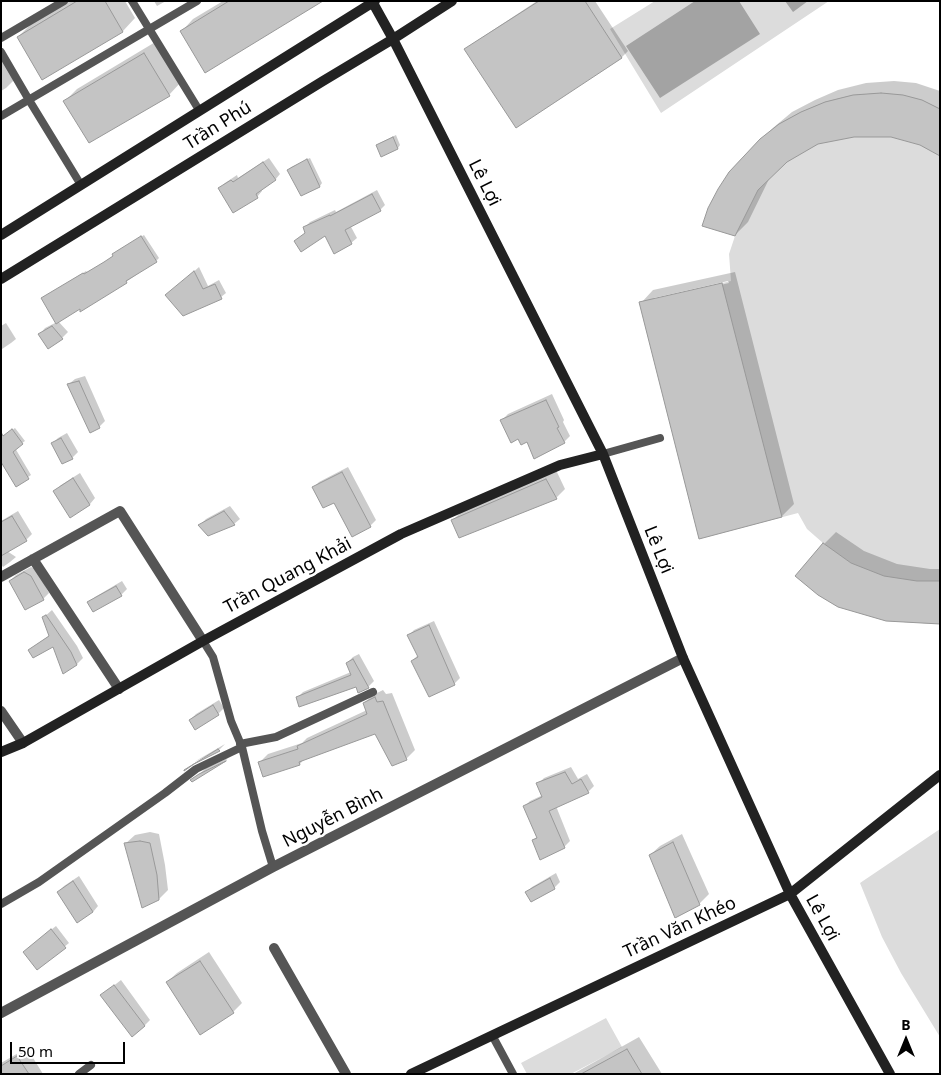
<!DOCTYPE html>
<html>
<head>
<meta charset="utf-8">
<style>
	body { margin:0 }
	#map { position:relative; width:941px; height:1075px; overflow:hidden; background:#fff; font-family:"Noto Sans",sans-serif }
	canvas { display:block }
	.frame { position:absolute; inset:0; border:2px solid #000; pointer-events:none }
	.north { position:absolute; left:881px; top:1015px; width:50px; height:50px; -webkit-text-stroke:4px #fff; paint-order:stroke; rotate:0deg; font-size:14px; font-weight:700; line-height:20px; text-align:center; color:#000 }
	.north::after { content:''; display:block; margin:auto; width:18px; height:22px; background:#000; clip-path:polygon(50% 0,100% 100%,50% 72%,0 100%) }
	.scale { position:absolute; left:10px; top:1042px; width:115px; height:22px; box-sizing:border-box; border:2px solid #000; border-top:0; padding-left:6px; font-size:15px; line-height:18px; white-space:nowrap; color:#000; -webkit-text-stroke:4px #fff; paint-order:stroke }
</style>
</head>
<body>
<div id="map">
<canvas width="941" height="1075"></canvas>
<div class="frame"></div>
<div class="north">B</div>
<div class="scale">50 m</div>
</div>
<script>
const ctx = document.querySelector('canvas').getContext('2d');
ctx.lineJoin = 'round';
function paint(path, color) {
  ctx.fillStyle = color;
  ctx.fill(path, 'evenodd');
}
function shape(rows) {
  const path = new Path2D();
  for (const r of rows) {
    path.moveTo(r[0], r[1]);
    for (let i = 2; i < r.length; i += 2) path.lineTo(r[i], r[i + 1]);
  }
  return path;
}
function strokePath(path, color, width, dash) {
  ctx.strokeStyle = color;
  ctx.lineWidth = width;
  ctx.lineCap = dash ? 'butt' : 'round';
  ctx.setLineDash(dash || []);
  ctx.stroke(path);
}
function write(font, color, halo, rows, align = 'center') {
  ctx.font = font + ' "Noto Sans",sans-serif';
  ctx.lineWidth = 5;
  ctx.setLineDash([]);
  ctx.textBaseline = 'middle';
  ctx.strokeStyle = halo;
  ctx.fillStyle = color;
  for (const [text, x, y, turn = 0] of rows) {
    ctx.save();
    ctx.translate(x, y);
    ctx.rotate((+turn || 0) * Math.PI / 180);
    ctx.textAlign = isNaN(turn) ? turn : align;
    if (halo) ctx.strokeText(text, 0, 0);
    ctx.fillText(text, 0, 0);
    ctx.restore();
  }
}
const green = shape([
	[655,1,829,1,661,113,610,29],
	[881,93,903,95,922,100,940,109,940,623,936,624,886,621,838,607,818,595,795,576,823,543,807,529,798,513,699,539,639,302,731,281,729,254,735,236,702,226,729,172,760,139,779,124,801,112,825,102,853,95],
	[940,829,940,1037,901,973,882,937,860,883],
	[606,1018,622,1047,571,1074,527,1074,521,1063]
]);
const water = shape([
	[695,1,739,1,760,34,660,98,626,46],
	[785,1,808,1,793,12]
]);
const shadow = shape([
	[70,1,125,1,135,18,123,31,42,78,18,37,30,25],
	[154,1,166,1,157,6],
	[223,1,318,1,181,32,193,19],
	[537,1,595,1,628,51,622,57,516,126,466,50,472,44],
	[157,41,181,82,169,95,65,101,77,89],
	[1,47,18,76,6,88,1,91],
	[894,81,916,83,940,91,940,154,921,144,891,136,854,135,817,142,786,161,770,177,748,222,735,235,761,140,774,127,792,112,815,100,838,90,866,83],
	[396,135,400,145,398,148,382,155,378,145,380,143],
	[269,158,280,174,275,180,261,189,262,191,257,197,220,188,225,183,237,175,238,178],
	[310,158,322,183,320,186,301,194,289,170,291,167],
	[377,190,385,205,380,210,350,225,357,238,351,243,326,234,296,241,306,232,304,228,310,222,335,210,336,212],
	[144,235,159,258,156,261,126,282,81,307,58,321,68,332,62,338,40,334,45,328,57,322,42,298,45,296,86,271,87,272,108,260,114,255,116,252],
	[199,267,208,286,219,280,226,293,221,297,172,291],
	[735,272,794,504,782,516,700,537,641,303,653,290],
	[728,281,729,283,654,300,654,298],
	[6,323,16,339,11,343,2,349,1,351,1,326],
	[85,376,105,421,99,427,69,384,75,379],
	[552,394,564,420,563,422,570,436,564,442,527,441,519,438,502,420,508,414],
	[15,428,25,441,15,448,31,475,17,485,1,438],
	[67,433,78,452,72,458,52,444,58,438],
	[348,467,376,520,370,526,313,488,319,482],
	[556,470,565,489,556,498,453,520,462,511],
	[80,473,95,498,90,504,71,516,55,491,61,485],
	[230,506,240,519,234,524,200,525,206,519],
	[18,511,32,534,26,540,7,551,16,557,10,562,3,567,1,564,1,521],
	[836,532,864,551,897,564,930,569,940,569,940,622,936,623,824,544],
	[31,567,37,570,49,593,43,599,10,581,16,575],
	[122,581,127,589,121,595,89,603,95,597],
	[52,610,77,646,83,658,77,664,64,672,54,645,30,650,36,645,50,635,43,618],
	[434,621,460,678,454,684,430,696,412,661,418,655,409,635,414,630],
	[359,654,374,681,368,687,359,691,357,686,297,698,303,692,351,672,347,663,353,657],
	[383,690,386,694,392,693,415,750,406,759,376,732,305,758,300,764,264,775,260,762,268,754,302,743,307,738,367,710,364,703,373,695],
	[219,700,224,708,218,714,190,720,196,714],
	[225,744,219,750,194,762],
	[228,758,225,761,192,781,206,768],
	[571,767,578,779,587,774,594,786,588,792,556,806,570,841,564,847,533,840,538,836,524,807,530,801,543,795,538,784,544,778],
	[150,832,159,834,165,865,168,890,159,899,125,844,135,835],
	[682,834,709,894,699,904,650,855,660,846],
	[556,873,560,882,554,888,526,893,532,887],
	[79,876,98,906,93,912,58,892,64,886],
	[56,926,69,943,37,969,28,948],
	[209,952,242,1003,233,1012,167,982,177,973],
	[121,980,150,1020,144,1026,102,995],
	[639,1037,662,1074,573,1074],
	[27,1048,43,1074,1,1074,1,1063]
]);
const building = shape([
	[77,1,105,1,123,32,42,80,17,37,77,1],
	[229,1,323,1,205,73,180,31,229,1],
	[539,1,585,1,622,58,516,128,464,49,539,1],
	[144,53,170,96,89,143,63,101,144,53],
	[881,93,903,95,922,100,940,109,940,156,920,145,891,137,854,137,818,144,787,162,758,190,735,236,702,226,708,208,718,189,729,172,760,139,779,124,801,112,825,102,853,95,881,93],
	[393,137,398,149,381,157,376,145,393,137],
	[307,159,320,187,301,196,287,170,307,159],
	[263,162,276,180,256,194,258,198,233,213,218,188,231,180,233,182,263,162],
	[372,194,381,211,345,230,352,244,334,254,325,236,301,252,294,241,305,233,303,227,330,215,330,216,372,194],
	[141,236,157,262,126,281,127,283,80,312,80,309,56,324,41,298,83,273,84,274,104,262,113,256,112,254,141,236],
	[194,271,203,289,215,284,222,299,183,316,165,295,194,271],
	[722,283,782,517,699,539,639,302,722,283],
	[52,326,63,339,48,349,38,334,52,326],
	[79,381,100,428,90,433,67,384,79,381],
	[546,400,559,427,557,428,565,443,534,459,527,442,521,445,518,439,511,443,500,420,546,400],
	[12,429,23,444,13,452,29,479,16,487,1,462,1,432,3,436,12,429],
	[61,438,73,459,62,464,51,443,61,438],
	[342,472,371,527,352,537,334,503,323,508,312,487,342,472],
	[73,478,90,505,70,518,53,491,73,478],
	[546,479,557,499,459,538,451,520,546,479],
	[224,511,235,525,208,536,198,525,224,511],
	[12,516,27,541,1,556,1,522,12,516],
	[823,543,851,563,884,576,917,581,940,581,940,624,886,621,838,607,818,595,795,576,823,543],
	[24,572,31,576,44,600,25,610,9,581,24,572],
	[116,586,122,596,93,612,87,602,116,586],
	[46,615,71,652,77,665,63,674,53,647,33,658,28,650,49,636,42,617,46,615],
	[429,625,455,685,429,697,411,661,418,657,407,635,429,625],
	[353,659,369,688,358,693,356,687,299,707,296,697,351,675,346,663,353,659],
	[375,697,377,702,383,701,407,760,392,766,375,734,299,762,300,765,263,777,258,762,298,749,297,746,367,714,363,703,375,697],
	[213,705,219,715,195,730,189,720,213,705],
	[218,749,220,751,194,764,184,771,184,770,218,749],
	[226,761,192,782,190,780,199,774,226,761],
	[565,772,572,784,581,779,589,793,549,811,565,848,540,860,532,840,537,838,523,806,542,797,536,783,565,772],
	[140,841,150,843,157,875,159,900,142,908,124,843,140,841],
	[673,842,700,905,675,918,649,855,673,842],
	[550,878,555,889,531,902,525,892,550,878],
	[73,881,93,912,77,923,57,892,73,881],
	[51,929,66,948,37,970,23,952,51,929],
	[200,961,234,1013,200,1035,166,982,200,961],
	[114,985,145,1026,132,1037,100,995,114,985],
	[627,1049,642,1074,581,1074,627,1049],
	[17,1056,29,1074,1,1074,1,1066,17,1056]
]);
const lane = shape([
	[132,1,199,110],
	[1,38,64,1],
	[1,52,29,100,81,185],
	[1,116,197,1],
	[603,454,660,438],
	[203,641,213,657,231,721,242,747,262,831,273,867],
	[240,744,276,737,373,692],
	[1,904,39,882,165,793,196,769,242,747],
	[492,1035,513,1074],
	[79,1074,91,1065]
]);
const street = shape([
	[33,559,119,689],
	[1,577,120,511,203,641],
	[1,711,23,743],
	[274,948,346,1074],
	[1,1013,273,867,683,658]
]);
const secondary = shape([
	[373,3,393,39,603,454,683,658,790,894,890,1074],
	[1,235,375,1],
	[1,279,323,81,393,39,452,1],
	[1,752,23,743,203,641,401,534,560,465,603,454],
	[411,1074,790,894,940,775]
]);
const streetNames = [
	["Trần Phú",218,126,-32],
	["Lê Lợi",484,183,63],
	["Lê Lợi",658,550,68],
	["Trần Quang Khải",288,576,-28],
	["Nguyễn Bình",333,818,-27],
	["Lê Lợi",822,918,61],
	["Trần Văn Khéo",680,928,-25]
];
paint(green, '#dcdcdc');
paint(water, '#a3a3a3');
paint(shadow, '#0003');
paint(building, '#c4c4c4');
strokePath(building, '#999', 1);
strokePath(lane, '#555', 8);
strokePath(street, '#555', 10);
strokePath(secondary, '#222', 10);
write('18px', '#000', '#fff', streetNames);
</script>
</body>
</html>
